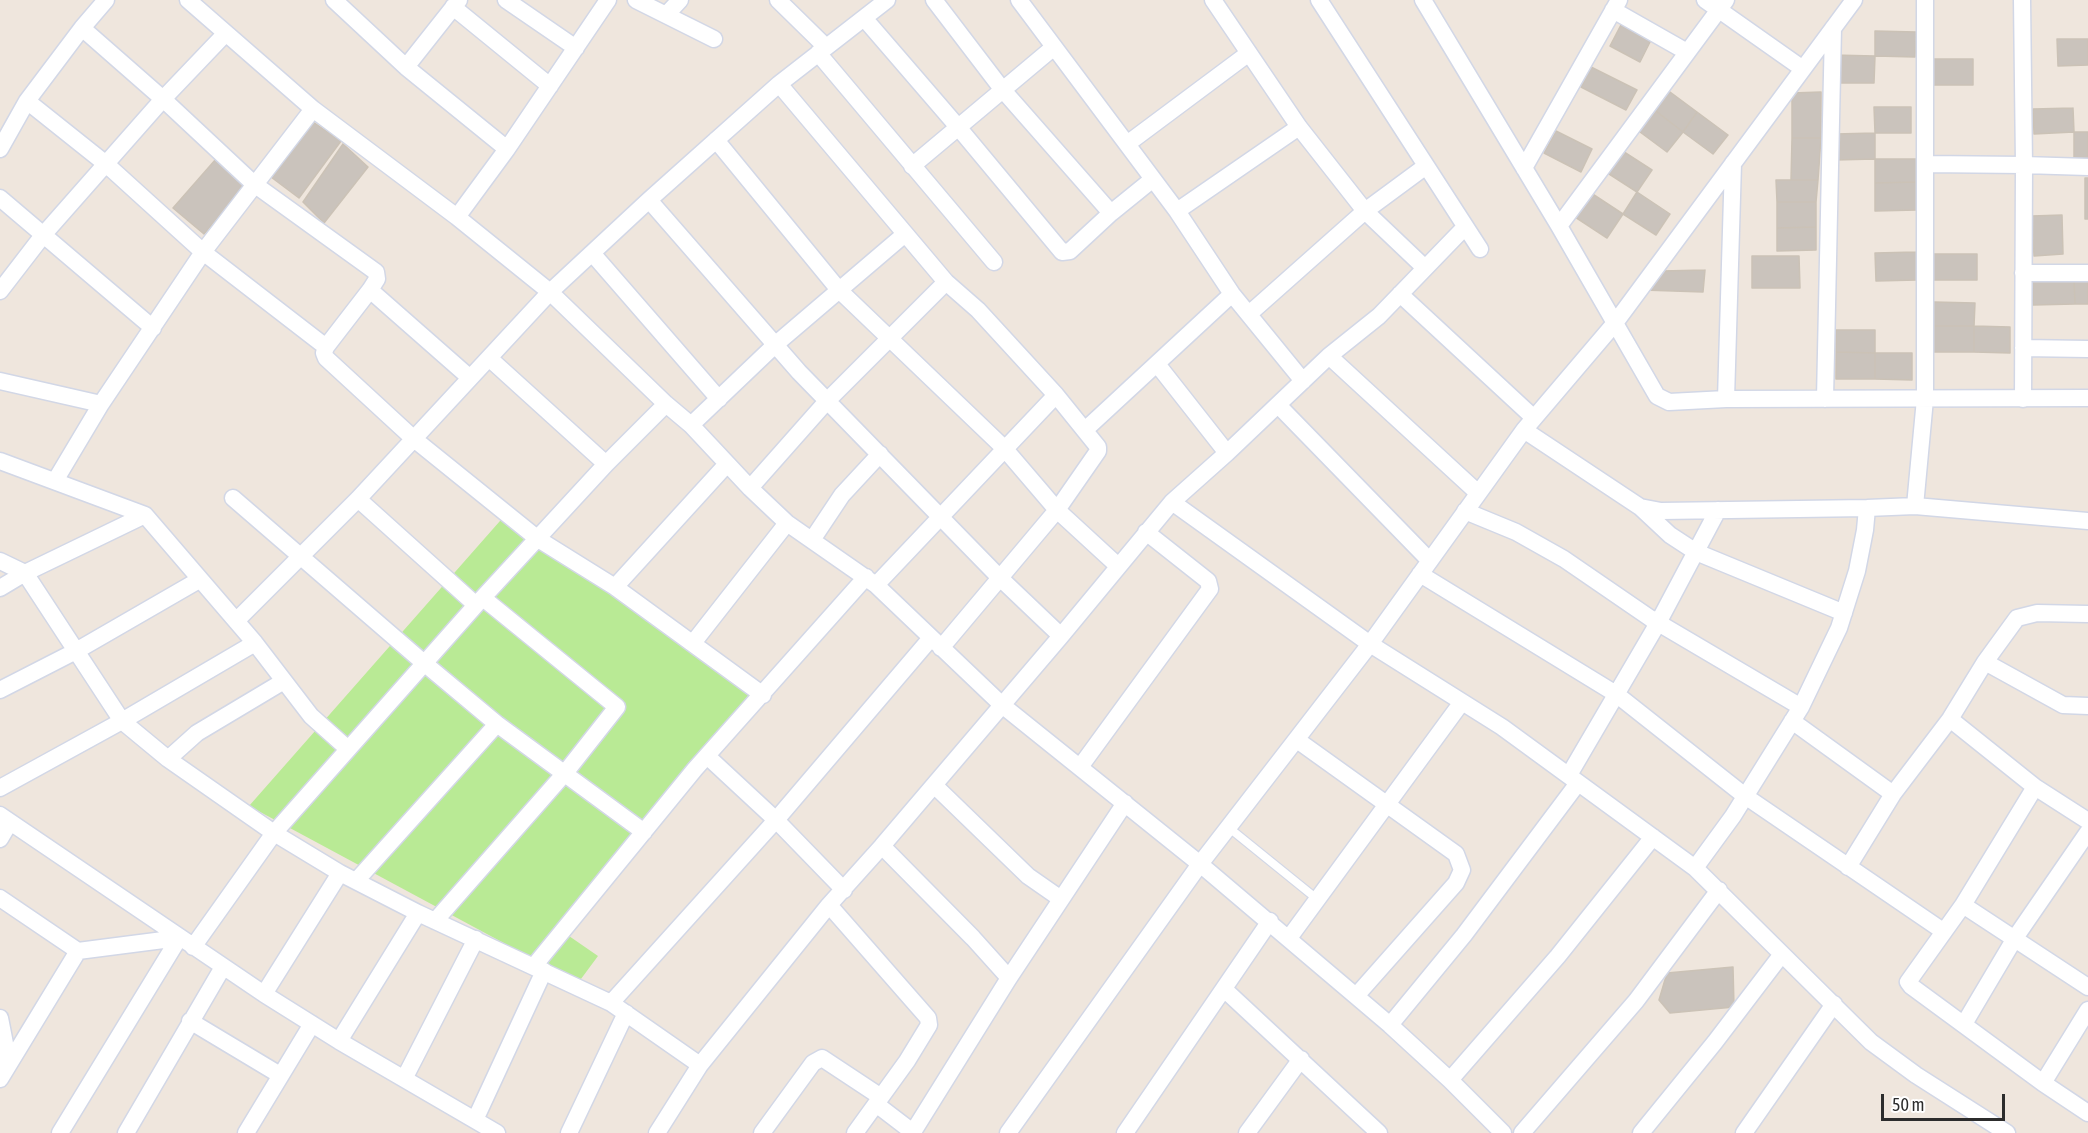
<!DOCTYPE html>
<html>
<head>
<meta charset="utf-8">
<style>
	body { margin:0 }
	#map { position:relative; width:2088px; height:1133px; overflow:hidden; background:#efe6dd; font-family:"Asap Condensed",sans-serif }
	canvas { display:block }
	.scale { position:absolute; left:1881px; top:1094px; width:124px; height:27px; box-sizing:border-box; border:3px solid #2c2c2c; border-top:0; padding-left:8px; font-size:18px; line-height:21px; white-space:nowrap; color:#2c2c2c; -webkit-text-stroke:4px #fff; paint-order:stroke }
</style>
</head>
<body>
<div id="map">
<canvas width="2088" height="1133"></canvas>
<div class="scale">50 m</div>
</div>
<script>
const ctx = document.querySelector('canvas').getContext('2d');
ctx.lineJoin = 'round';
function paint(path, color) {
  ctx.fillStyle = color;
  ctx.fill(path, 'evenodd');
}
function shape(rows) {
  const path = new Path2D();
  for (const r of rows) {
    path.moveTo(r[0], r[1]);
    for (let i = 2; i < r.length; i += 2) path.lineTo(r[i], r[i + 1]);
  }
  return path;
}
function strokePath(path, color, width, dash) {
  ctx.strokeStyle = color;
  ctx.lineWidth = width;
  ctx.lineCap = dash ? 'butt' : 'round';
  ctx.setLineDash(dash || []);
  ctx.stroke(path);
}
const green = shape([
	[507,513,761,694,569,936,598,956,578,983,249,806]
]);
const building = shape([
	[1623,21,1653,36,1640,62,1610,46,1623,21],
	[1875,31,1916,32,1915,57,1875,56,1875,31],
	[2057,39,2088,39,2088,65,2058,66,2057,39],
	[1833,55,1875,56,1874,83,1832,83,1833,55],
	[1932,59,1973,59,1973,85,1933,85,1932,59],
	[1591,67,1637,90,1626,110,1581,87,1591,67],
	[1666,89,1697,112,1683,132,1652,108,1666,89],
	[1821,92,1821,138,1792,138,1792,93,1821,92],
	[1874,107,1911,107,1911,133,1875,133,1874,107],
	[1652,108,1683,132,1667,152,1636,129,1652,108],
	[2073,108,2074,132,2034,134,2033,109,2073,108],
	[1697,112,1728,135,1713,154,1683,132,1697,112],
	[313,122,341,141,299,198,271,177,313,122],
	[1556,131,1592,149,1581,172,1544,153,1556,131],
	[2074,132,2088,132,2088,160,2074,160,2074,132],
	[1875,133,1875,159,1835,160,1835,134,1875,133],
	[1792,138,1821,138,1818,180,1791,180,1792,138],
	[343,144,368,167,324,223,303,202,343,144],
	[1621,150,1652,170,1637,192,1606,172,1621,150],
	[216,159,246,185,204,234,173,208,216,159],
	[1875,159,1916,159,1916,182,1875,183,1875,159],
	[2085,178,2088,178,2088,219,2085,219,2085,178],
	[1776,180,1818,180,1816,202,1777,202,1776,180],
	[1916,182,1917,210,1875,211,1875,183,1916,182],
	[1588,191,1623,214,1607,238,1572,215,1588,191],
	[1637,192,1670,214,1656,235,1623,214,1637,192],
	[1777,202,1816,202,1816,227,1777,228,1777,202],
	[2062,215,2063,254,2034,256,2032,216,2062,215],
	[1816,227,1816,250,1777,251,1777,228,1816,227],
	[1916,252,1917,280,1876,281,1875,253,1916,252],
	[1933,254,1977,254,1977,280,1933,280,1933,254],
	[1752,256,1799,256,1800,288,1752,288,1752,256],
	[1705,270,1703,292,1643,290,1662,271,1705,270],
	[2032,279,2074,279,2075,304,2033,305,2032,279],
	[2074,279,2088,279,2088,304,2075,304,2074,279],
	[1934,302,1975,303,1974,326,1934,326,1934,302],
	[1934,326,1974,326,1974,352,1934,352,1934,326],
	[1974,326,2010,327,2010,353,1974,352,1974,326],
	[1836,330,1875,330,1875,353,1836,352,1836,330],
	[1836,352,1875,353,1875,379,1836,379,1836,352],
	[1875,353,1912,353,1912,380,1875,379,1875,353],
	[1733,967,1734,1007,1670,1013,1659,1000,1667,973,1733,967]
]);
const service = shape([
	[1228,827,1317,899]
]);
const minor = shape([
	[188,0,313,109,457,217,550,292,666,404,691,425,750,488,787,523,876,585,1002,705,1200,864,1390,1025,1450,1080,1503,1133],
	[334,0,406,67,507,149],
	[506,0,576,48],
	[636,0,714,39],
	[778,0,826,47],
	[934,0,1002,89,1111,213],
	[1019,0,1177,211,1232,294,1303,381],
	[1213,0,1299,127,1365,211,1425,268],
	[1319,0,1480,249],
	[1423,0,1559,226,1657,396,1669,402,1726,399,2088,398],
	[1705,0,1803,69],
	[2022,0,2024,165,2023,399],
	[453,7,550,86],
	[1613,10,1687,52],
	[666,15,680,0],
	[864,18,958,127,1062,252,1070,251,1111,213,1153,179],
	[82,28,163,99,254,184,376,272,377,279,370,290,326,347,324,353,326,358,414,439,538,539,615,587,763,695],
	[818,53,994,262],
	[406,67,459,0],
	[779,84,946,282,978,310,1056,395,1098,447,1098,451,1057,510,941,648],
	[27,101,106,164,203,252,326,347],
	[716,140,839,290,1004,448,1057,510,1118,566],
	[1127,144,1249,53],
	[0,149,27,101,82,28,106,0],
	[1926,164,2024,165,2088,167],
	[912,166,1054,47],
	[1524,168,1619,0],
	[0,198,153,328],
	[649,200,799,372,999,577,1061,636],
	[1177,211,1299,127],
	[457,217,507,149,608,0],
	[1559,226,1726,0],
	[592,253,719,399],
	[2023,273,2088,273],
	[370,290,469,377],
	[0,291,44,234,163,99,226,33],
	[1400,294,1534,418],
	[1249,314,1365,211,1426,166],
	[2023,348,2088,349],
	[1329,356,1478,493],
	[489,358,606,464],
	[1157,364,1227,453],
	[0,381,101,404],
	[1726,399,1733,163],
	[1825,399,1833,28],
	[1278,405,1430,561],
	[691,425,776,344,905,234],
	[1086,429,1232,294],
	[1524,430,1640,507,1661,511,1867,508,1915,506,2088,521],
	[0,461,145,515,255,643,311,716,348,749],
	[55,481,101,404,203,252,313,109],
	[750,488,827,401,946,282],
	[233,498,424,663,497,724,644,832],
	[358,499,476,605],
	[1172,502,1370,644,1502,727,1695,868,1871,1042,1916,1075,2007,1133],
	[1915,506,1925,399,1925,0],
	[1640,507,1670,535,1696,552,1844,613],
	[1465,511,1516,532,1564,559,1650,618,1801,707],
	[812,540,842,495,880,454],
	[0,561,25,573,122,721,168,759,274,833,340,873,418,913,611,1003,700,1065],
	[1420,574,1616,694,1745,796,1943,931],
	[876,585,1056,395],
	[615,587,727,464],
	[0,588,25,573,145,515],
	[236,621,358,499,550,292,649,200,779,84,887,0],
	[693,643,787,523],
	[1985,662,2063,705,2088,706],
	[0,690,76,651,199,580],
	[1950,719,2035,787,2088,821],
	[1792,721,1893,794],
	[1297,740,1456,854,1462,870,1456,883,1356,996],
	[707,756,776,820,844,890],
	[168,759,197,733,284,681],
	[1080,767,1210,589,1208,581,1146,532],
	[1569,775,1658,623,1718,510],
	[934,785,1028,876,1061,899],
	[2035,787,1963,905,1908,982,1911,986,2043,1083,2088,1113],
	[0,788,122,721,255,643],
	[0,815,264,994,339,1041,497,1133],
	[0,839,10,822],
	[882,846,973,938,1009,978],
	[1848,867,1893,794,1950,719,1985,662,2017,618,2037,613,2088,614],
	[1695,868,1733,816,1801,707,1839,628,1857,571,1865,530,1867,508],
	[356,881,497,724],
	[0,898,78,951,179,938],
	[829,905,928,1018,929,1025,907,1061,855,1133],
	[1963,905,2088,987],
	[435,921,565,773,617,707,483,598],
	[1289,938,1462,702],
	[193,947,274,833,476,605,606,464,666,404],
	[534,966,695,769,866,577],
	[1224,989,1379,1133],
	[264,994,340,873],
	[611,1003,776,820,931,638],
	[0,1018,9,1064,4,1063],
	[190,1021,280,1075],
	[1964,1024,2015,938,2088,832],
	[1390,1025,1464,935,1578,783],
	[339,1041,418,913],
	[0,1079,78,951],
	[404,1079,476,939],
	[1450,1080,1558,956,1653,837],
	[2043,1083,2088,1010],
	[876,1104,914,1133],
	[475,1120,544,971],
	[913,1132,1009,978,1125,803],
	[60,1133,179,938],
	[126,1133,223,967],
	[246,1133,312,1024],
	[569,1133,626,1013],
	[657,1133,700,1065,829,905,882,846,1061,636,1172,502,1227,453,1329,356,1379,316,1465,227],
	[762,1133,813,1063,822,1058,881,1097],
	[1008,1133,1200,864,1370,644,1524,430,1615,323,1854,0],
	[1125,1133,1270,921],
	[1247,1133,1301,1059],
	[1522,1133,1636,1001,1719,890],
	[1641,1133,1715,1042,1782,954],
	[1744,1133,1834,1004]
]);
paint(green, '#b9ea95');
paint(building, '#cac3bc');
strokePath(building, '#cbc2b6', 1.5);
strokePath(service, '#d2d7e6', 10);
strokePath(minor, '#d2d7e6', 19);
strokePath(service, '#fff', 8);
strokePath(minor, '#fff', 16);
</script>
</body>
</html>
